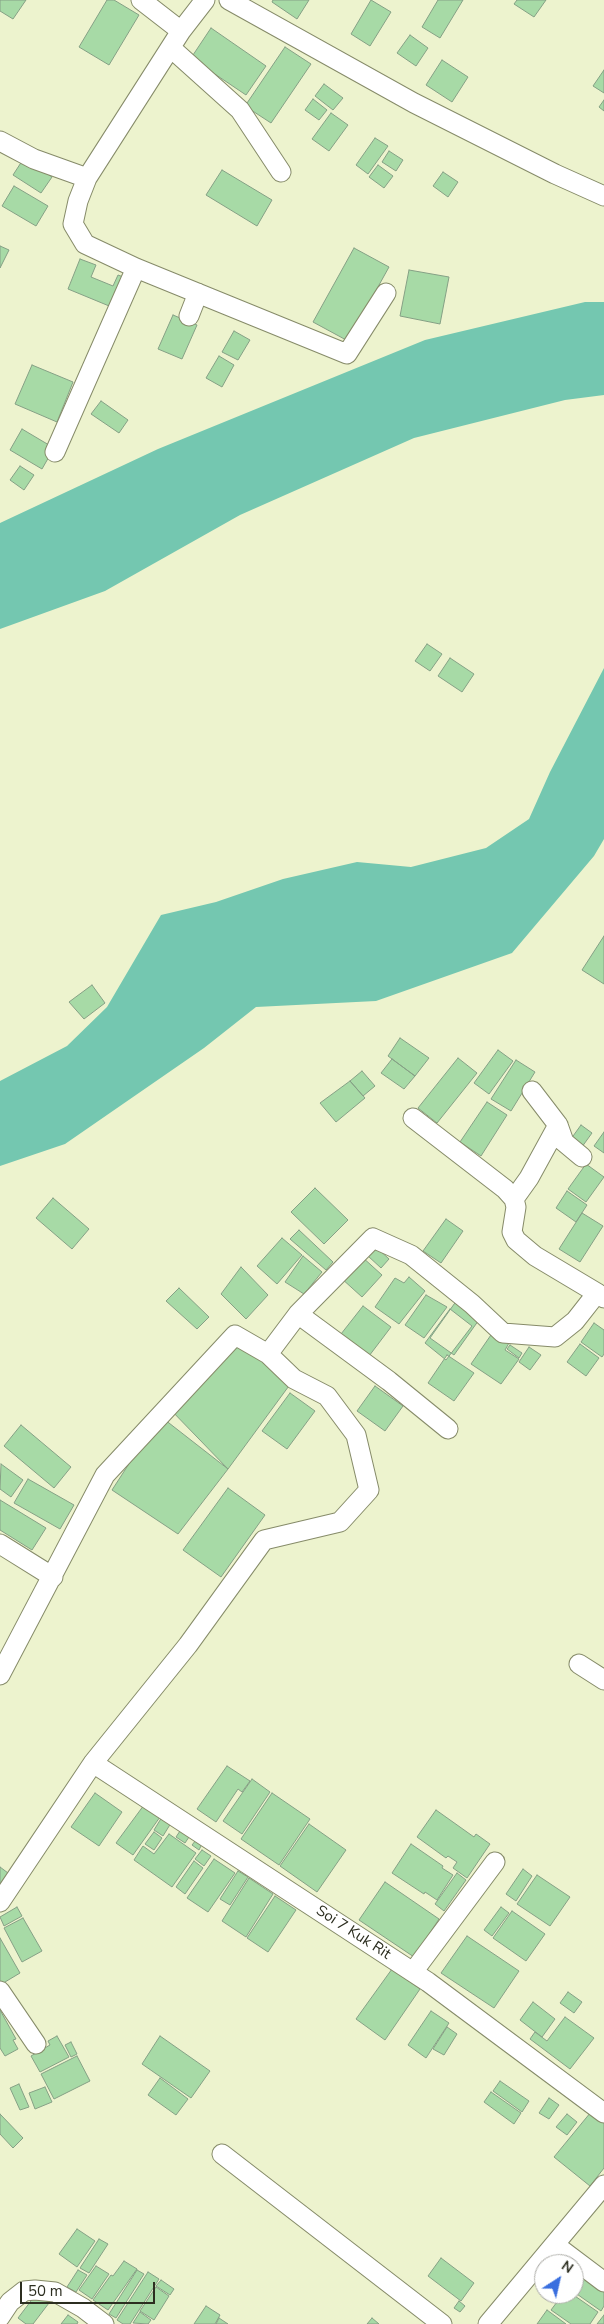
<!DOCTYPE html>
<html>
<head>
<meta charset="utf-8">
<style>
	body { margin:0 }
	#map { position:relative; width:604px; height:2324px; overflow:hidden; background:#edf3ce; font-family:"Nunito Sans",sans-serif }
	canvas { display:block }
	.north { position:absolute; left:534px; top:2254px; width:50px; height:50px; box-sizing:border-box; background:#fff; border:1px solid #ababa6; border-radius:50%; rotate:35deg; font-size:14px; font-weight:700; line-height:20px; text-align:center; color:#2c2e20 }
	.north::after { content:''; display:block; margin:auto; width:18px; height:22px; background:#3a6fdf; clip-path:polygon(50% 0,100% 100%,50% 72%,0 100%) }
	.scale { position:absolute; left:20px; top:2282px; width:135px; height:22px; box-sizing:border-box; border:2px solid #2c2e20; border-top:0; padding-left:6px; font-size:15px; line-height:18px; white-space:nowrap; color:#2c2e20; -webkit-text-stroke:4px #fff; paint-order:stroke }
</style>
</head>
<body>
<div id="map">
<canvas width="604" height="2324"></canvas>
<div class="north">N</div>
<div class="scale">50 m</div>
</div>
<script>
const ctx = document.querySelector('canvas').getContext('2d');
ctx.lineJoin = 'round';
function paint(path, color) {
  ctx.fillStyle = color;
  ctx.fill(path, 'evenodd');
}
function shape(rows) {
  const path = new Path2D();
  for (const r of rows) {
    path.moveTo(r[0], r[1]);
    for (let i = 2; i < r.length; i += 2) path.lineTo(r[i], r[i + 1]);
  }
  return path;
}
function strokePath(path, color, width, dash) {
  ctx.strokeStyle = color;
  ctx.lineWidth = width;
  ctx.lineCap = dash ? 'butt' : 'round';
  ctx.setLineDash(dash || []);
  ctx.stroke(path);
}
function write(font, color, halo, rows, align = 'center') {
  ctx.font = font + ' "Nunito Sans",sans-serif';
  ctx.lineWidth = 4;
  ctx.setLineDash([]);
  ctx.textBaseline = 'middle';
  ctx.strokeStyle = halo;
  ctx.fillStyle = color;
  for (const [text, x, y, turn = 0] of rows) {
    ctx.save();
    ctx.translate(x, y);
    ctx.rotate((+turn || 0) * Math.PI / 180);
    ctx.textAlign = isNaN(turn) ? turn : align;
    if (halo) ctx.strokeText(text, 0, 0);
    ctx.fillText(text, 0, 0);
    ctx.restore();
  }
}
const water = shape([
	[585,302,604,302,604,395,565,400,414,438,240,515,105,591,0,629,0,523,158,449,425,340],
	[604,668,604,839,594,856,512,953,376,1001,256,1007,204,1048,65,1144,0,1166,0,1081,67,1046,107,1007,161,915,216,902,283,879,357,862,411,867,486,848,529,819,550,772]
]);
const building = shape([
	[0,0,26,0,13,19,0,11,0,0],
	[107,0,114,0,139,15,109,65,79,47,107,0],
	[273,0,309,0,297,19,272,2,273,0],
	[371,0,391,12,370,46,351,34,371,0],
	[438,0,463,0,440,38,422,27,438,0],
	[517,0,546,0,534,17,514,4,517,0],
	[211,28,266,66,246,95,191,58,211,28],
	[410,35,428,48,416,66,397,53,410,35],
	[285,47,311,64,271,123,245,106,285,47],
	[442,60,468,77,452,102,426,85,442,60],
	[604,70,604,93,593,86,604,70],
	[324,84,343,98,333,110,315,96,324,84],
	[313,99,327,110,319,120,305,110,313,99],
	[604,100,604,111,599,107,604,100],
	[331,113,348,125,329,151,312,139,331,113],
	[375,138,388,146,368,174,356,165,375,138],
	[389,151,403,160,396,171,382,162,389,151],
	[24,158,52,177,41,193,13,175,24,158],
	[378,165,393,176,384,188,369,177,378,165],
	[222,170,272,200,257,226,206,195,222,170],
	[443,172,458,182,448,197,433,186,443,172],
	[14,186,48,206,36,226,2,206,14,186],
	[0,246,9,250,0,268,0,246],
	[354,248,389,267,348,341,313,322,354,248],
	[80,259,96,265,91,277,113,286,118,275,126,278,114,308,68,289,80,259],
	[409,270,449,277,440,324,400,316,409,270],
	[173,315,197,325,182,359,158,349,173,315],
	[234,331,250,340,238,360,222,352,234,331],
	[219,356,234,365,222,387,206,378,219,356],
	[32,365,73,382,57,422,15,404,32,365],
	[101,401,128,420,119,433,91,414,101,401],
	[22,429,54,448,42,469,10,450,22,429],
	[20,466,34,475,24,490,10,480,20,466],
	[427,644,442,654,430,671,415,661,427,644],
	[450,658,474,674,462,692,438,676,450,658],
	[604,936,604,984,582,970,604,936],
	[92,985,105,1003,84,1019,69,1002,92,985],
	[400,1038,429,1058,415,1076,388,1056,400,1038],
	[498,1050,513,1061,489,1094,474,1083,498,1050],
	[458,1058,477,1073,437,1123,418,1108,458,1058],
	[392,1059,415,1076,404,1089,381,1073,392,1059],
	[516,1060,535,1072,511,1111,491,1099,516,1060],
	[362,1071,375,1086,363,1096,350,1081,362,1071],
	[350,1081,365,1098,336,1122,320,1103,350,1081],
	[487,1102,507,1115,481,1156,460,1142,487,1102],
	[581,1125,592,1133,579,1151,568,1143,581,1125],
	[604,1132,604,1153,594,1146,604,1132],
	[586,1164,604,1177,586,1202,568,1189,586,1164],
	[315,1188,348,1220,324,1244,291,1212,315,1188],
	[567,1191,587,1205,576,1222,556,1208,567,1191],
	[53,1198,89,1229,72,1249,36,1218,53,1198],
	[582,1213,603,1226,580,1262,559,1249,582,1213],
	[446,1219,463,1231,441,1263,423,1251,446,1219],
	[299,1230,333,1262,326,1270,290,1239,299,1230],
	[282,1238,302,1255,277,1284,257,1266,282,1238],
	[376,1247,389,1259,381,1268,368,1256,376,1247],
	[303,1256,322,1272,304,1294,285,1282,303,1256],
	[361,1256,382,1275,362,1297,341,1278,361,1256],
	[241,1267,268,1295,246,1319,221,1294,241,1267],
	[409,1277,425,1291,399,1324,375,1307,395,1278,404,1283,409,1277],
	[179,1288,209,1317,197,1329,166,1301,179,1288],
	[426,1295,447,1307,424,1338,405,1325,426,1295],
	[457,1300,481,1317,454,1355,430,1338,457,1300],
	[363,1306,391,1327,369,1356,341,1334,363,1306],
	[450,1309,472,1326,446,1360,425,1343,450,1309],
	[594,1323,604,1330,604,1354,602,1357,581,1342,594,1323],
	[493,1332,509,1343,505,1350,519,1359,501,1384,471,1364,493,1332],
	[580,1344,599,1358,586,1376,567,1362,580,1344],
	[236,1345,294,1379,228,1469,168,1407,236,1345],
	[510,1345,522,1353,519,1358,507,1349,510,1345],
	[529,1347,541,1355,530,1370,519,1362,529,1347],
	[447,1355,474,1373,454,1401,428,1383,447,1355],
	[375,1386,403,1406,385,1431,357,1411,375,1386],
	[290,1393,315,1411,287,1449,262,1431,290,1393],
	[160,1416,228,1469,178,1534,112,1490,160,1416],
	[21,1425,71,1467,54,1488,4,1446,21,1425],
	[1,1464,23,1480,11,1497,0,1489,1,1464],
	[28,1479,74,1505,60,1529,14,1503,28,1479],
	[228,1488,265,1515,221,1577,183,1550,228,1488],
	[0,1500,46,1528,32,1550,0,1530,0,1500],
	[227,1766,250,1781,242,1792,238,1789,216,1822,197,1809,227,1766],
	[252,1779,270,1792,242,1834,223,1821,252,1779],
	[95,1793,122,1812,99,1846,71,1827,95,1793],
	[272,1793,310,1819,279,1865,241,1839,272,1793],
	[144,1805,160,1817,133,1855,116,1843,144,1805],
	[436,1810,474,1837,476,1834,490,1844,467,1878,453,1868,457,1862,448,1856,446,1858,417,1837,436,1810],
	[162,1817,171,1823,163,1836,154,1830,162,1817],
	[309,1824,346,1850,317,1892,280,1866,309,1824],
	[182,1828,191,1834,185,1843,176,1837,182,1828],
	[154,1832,162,1838,154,1850,145,1844,154,1832],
	[169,1834,196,1853,172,1887,134,1860,143,1846,154,1854,169,1834],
	[196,1840,202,1844,199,1850,192,1845,196,1840],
	[411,1844,443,1866,442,1868,453,1875,437,1900,425,1892,424,1894,392,1873,411,1844],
	[202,1850,211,1856,204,1866,195,1859,202,1850],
	[214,1859,235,1873,208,1912,187,1898,214,1859],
	[194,1861,203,1868,185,1894,176,1887,194,1861],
	[0,1867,8,1873,0,1885,0,1867],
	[523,1869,532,1876,516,1901,506,1894,523,1869],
	[238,1871,248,1877,230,1905,220,1899,238,1871],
	[457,1873,466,1880,444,1911,435,1904,457,1873],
	[537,1875,570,1897,550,1926,517,1904,537,1875],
	[249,1878,273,1894,246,1937,222,1921,249,1878],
	[385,1882,439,1919,414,1957,359,1920,385,1882],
	[275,1896,296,1910,268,1952,247,1938,275,1896],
	[17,1907,22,1916,4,1926,0,1917,17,1907],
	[501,1907,509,1913,492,1936,484,1930,501,1907],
	[512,1911,545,1934,526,1961,493,1938,512,1911],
	[23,1918,42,1951,22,1962,4,1928,23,1918],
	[467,1936,519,1971,494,2008,441,1973,467,1936],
	[0,1938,20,1973,0,1985,0,1938],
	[392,1969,420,1989,385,2040,356,2019,392,1969],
	[568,1992,582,2002,574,2013,560,2003,568,1992],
	[533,2002,555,2019,542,2037,520,2020,533,2002],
	[0,2010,16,2039,13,2040,18,2049,5,2056,0,2048,0,2010],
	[431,2011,449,2023,426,2058,408,2045,431,2011],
	[565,2017,594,2038,570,2069,530,2039,535,2032,547,2041,565,2017],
	[447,2027,457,2034,444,2055,433,2049,447,2027],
	[57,2036,69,2057,40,2072,31,2056,50,2045,48,2041,57,2036],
	[160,2036,210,2071,191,2098,142,2064,160,2036],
	[71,2042,77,2054,71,2057,65,2045,71,2042],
	[77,2056,90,2081,54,2099,41,2074,77,2056],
	[160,2078,188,2099,176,2115,148,2095,160,2078],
	[500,2081,529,2101,522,2112,493,2091,500,2081],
	[19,2084,29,2107,20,2110,10,2088,19,2084],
	[45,2087,52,2102,35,2109,29,2093,45,2087],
	[491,2092,521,2113,514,2124,484,2102,491,2092],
	[549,2098,559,2105,549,2119,539,2113,549,2098],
	[591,2112,604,2123,604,2168,590,2186,554,2157,591,2112],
	[0,2114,23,2138,13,2148,0,2134,0,2114],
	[567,2114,577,2122,567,2135,556,2127,567,2114],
	[77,2229,95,2241,77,2267,59,2254,77,2229],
	[99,2239,108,2244,89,2273,80,2268,99,2239],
	[441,2258,474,2283,461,2301,428,2276,441,2258],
	[124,2261,137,2269,108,2310,93,2300,111,2275,113,2276,124,2261],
	[96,2266,109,2274,92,2299,79,2290,96,2266],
	[578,2267,604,2285,604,2306,601,2311,574,2292,574,2273,578,2267],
	[78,2270,87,2275,76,2292,67,2287,78,2270],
	[137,2270,144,2274,116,2318,109,2314,137,2270],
	[148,2272,159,2279,130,2324,123,2324,117,2320,148,2272],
	[161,2280,174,2289,170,2295,156,2286,161,2280],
	[156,2287,169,2296,154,2320,140,2311,156,2287],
	[37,2293,49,2303,33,2324,26,2324,18,2318,37,2293],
	[563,2294,572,2294,598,2312,590,2324,571,2324,551,2310,563,2294],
	[459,2301,465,2306,460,2312,454,2308,459,2301],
	[206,2306,220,2315,215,2324,194,2324,206,2306],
	[547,2310,566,2324,537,2324,547,2310],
	[140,2312,151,2320,148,2324,133,2323,140,2312],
	[68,2315,78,2322,77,2324,61,2324,68,2315],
	[604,2315,604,2324,597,2324,604,2315],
	[219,2318,228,2324,216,2324,219,2318],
	[372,2318,379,2324,367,2324,372,2318]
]);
const minor = shape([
	[141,0,181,31,205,0],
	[229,0,414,103,555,174,604,196],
	[181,31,87,178,78,201,73,224,85,244,136,268,347,354,386,293],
	[171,48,240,110,281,172],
	[0,141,34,159,87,178],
	[189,316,198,293],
	[55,452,136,268],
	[413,1118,505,1189,514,1199,516,1207,512,1232,516,1240,535,1256,597,1293],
	[558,1125,564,1142,582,1157],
	[514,1199,529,1178,558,1125,532,1091],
	[298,1314,389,1381,448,1429],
	[268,1354,298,1314,373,1238,411,1255,472,1304,503,1333,555,1337,575,1321,597,1293,604,1298],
	[0,1544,53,1577],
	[579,1664,604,1680],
	[0,1675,105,1475,235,1335,268,1354,294,1379,327,1396,356,1435,369,1490,340,1522,264,1540,188,1645,93,1763,0,1902],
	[93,1763,428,1982,604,2113],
	[413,1972,495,1862],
	[0,1991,36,2044],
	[222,2154,442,2324],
	[555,2245,604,2282],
	[0,2317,10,2302,24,2291,35,2290,55,2292,83,2308,104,2324],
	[488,2324,604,2185]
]);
const streetNames = [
	["Soi 7 Kuk Rit",353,1933,33]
];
paint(water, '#74c7b0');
paint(building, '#a7daa6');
strokePath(building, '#85a085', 1);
strokePath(minor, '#868b69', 21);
strokePath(minor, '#fff', 19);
write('15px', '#2c2e20', '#fff', streetNames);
</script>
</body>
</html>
